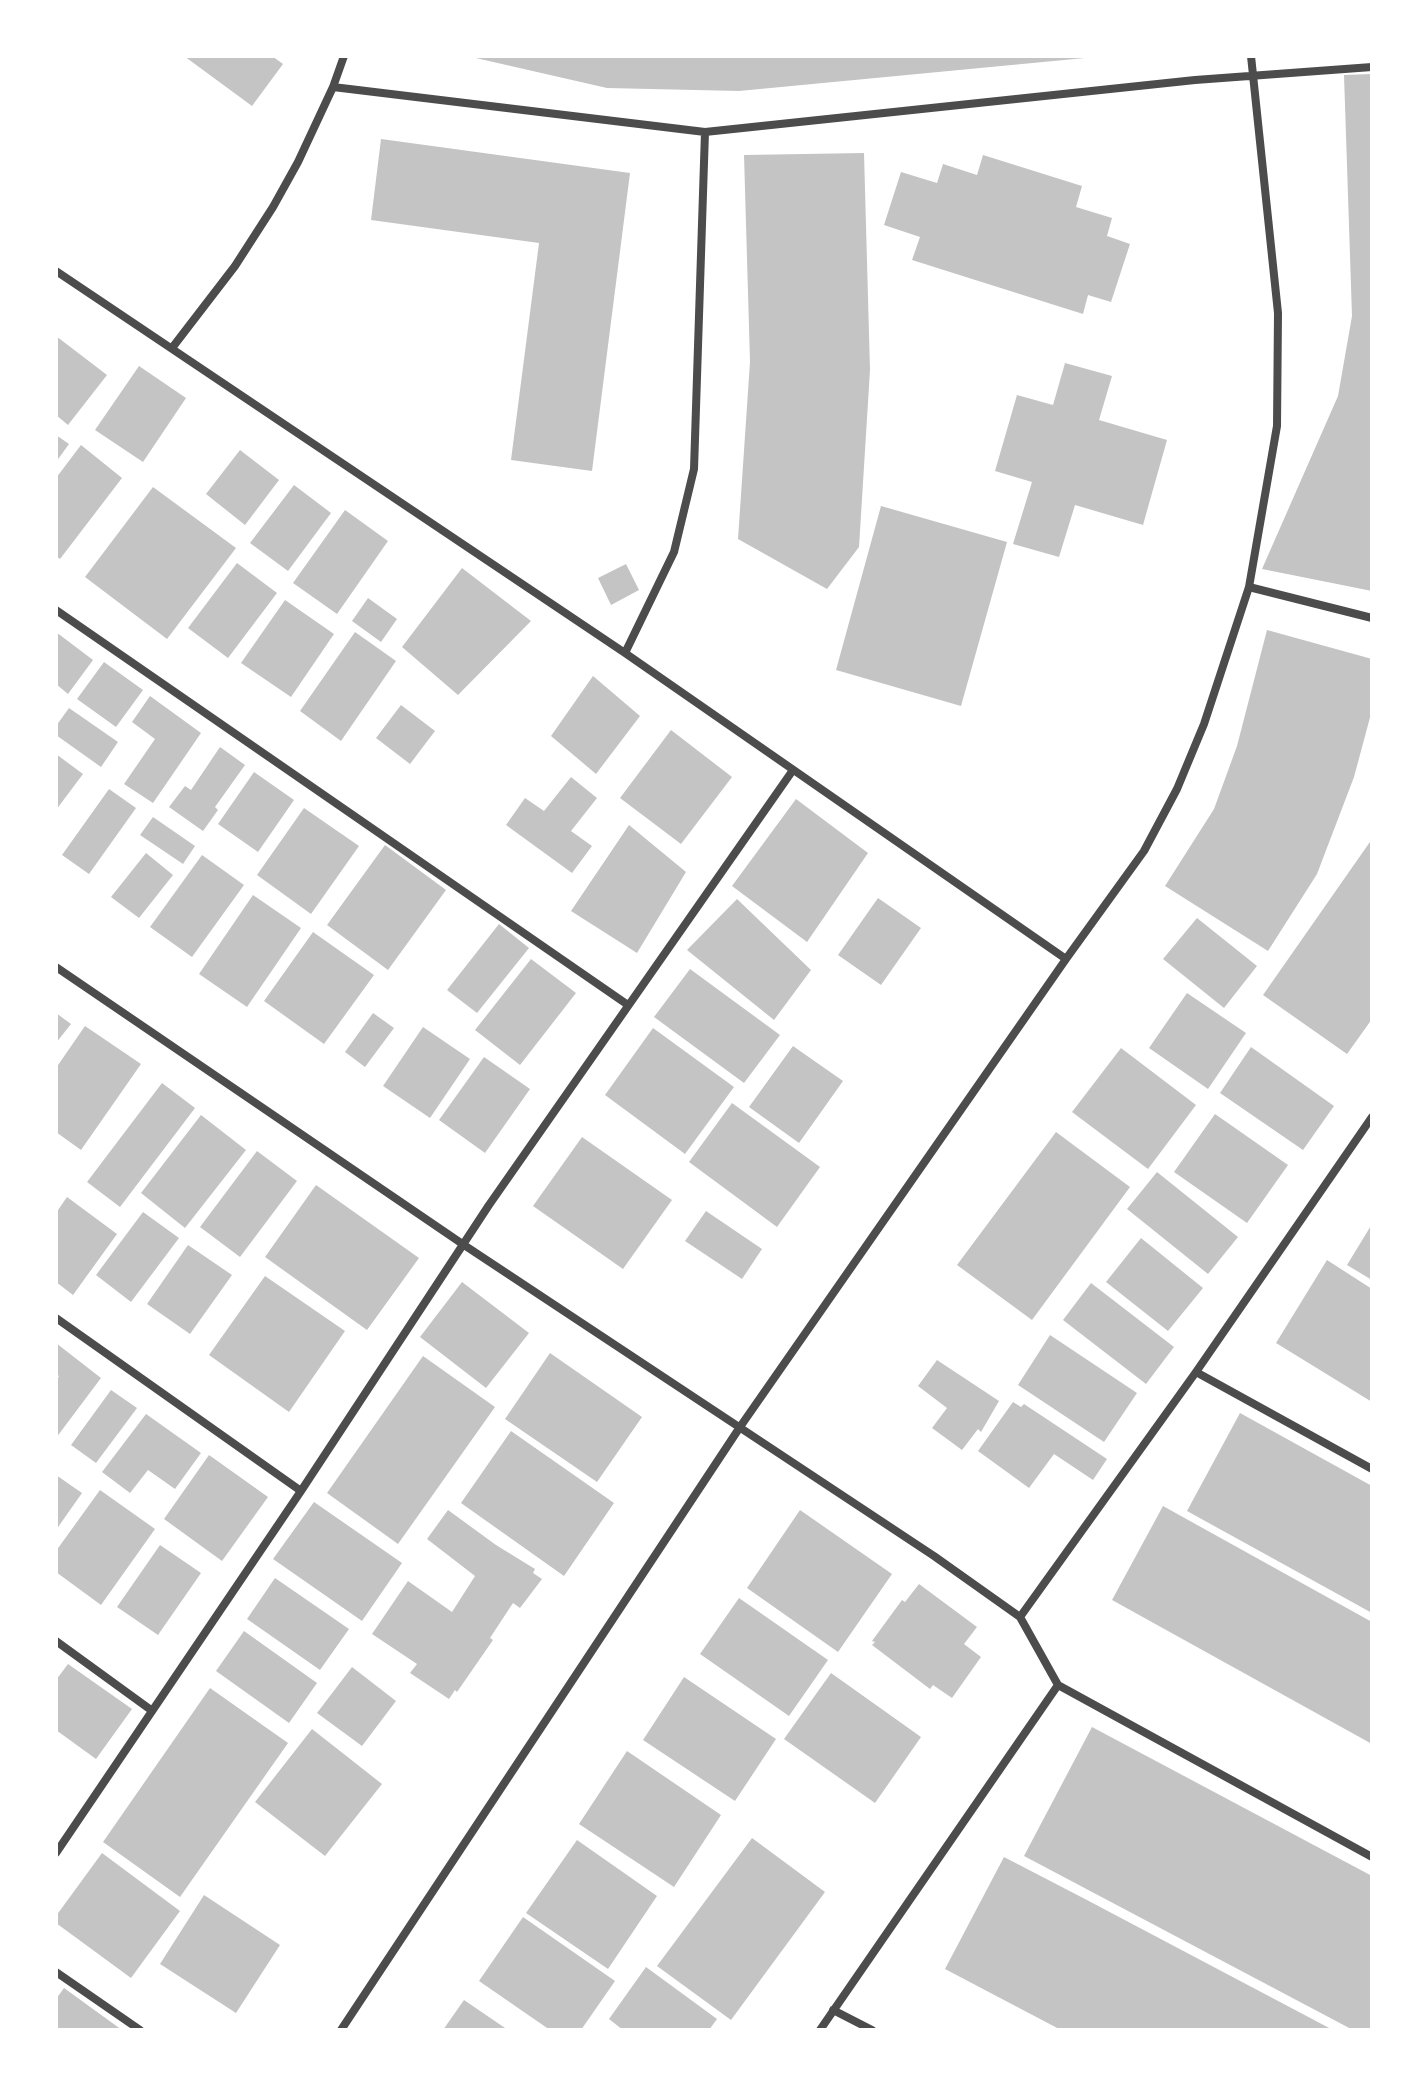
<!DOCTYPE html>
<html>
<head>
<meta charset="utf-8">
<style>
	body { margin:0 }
	#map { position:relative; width:1428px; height:2086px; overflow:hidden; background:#fff; font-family:Mulish,sans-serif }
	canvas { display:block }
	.frame { position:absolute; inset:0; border:58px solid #fff; pointer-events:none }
</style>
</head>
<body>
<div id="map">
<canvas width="1428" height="2086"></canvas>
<div class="frame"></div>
</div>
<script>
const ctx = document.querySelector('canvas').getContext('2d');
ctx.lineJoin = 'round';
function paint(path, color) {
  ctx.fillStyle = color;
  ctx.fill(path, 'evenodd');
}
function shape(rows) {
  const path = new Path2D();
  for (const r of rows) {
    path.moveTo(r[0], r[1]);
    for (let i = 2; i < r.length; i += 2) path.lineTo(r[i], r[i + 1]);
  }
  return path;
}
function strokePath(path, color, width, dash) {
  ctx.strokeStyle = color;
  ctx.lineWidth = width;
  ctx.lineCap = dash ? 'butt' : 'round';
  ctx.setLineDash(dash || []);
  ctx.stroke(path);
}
const building = shape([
	[184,56,272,56,283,64,252,106],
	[467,56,1085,56,1085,58,739,91,607,88],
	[1372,74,1372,591,1262,569,1338,396,1352,316,1344,75],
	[381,139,630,173,592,471,511,460,539,243,371,220],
	[864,153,870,370,859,547,827,589,738,539,750,362,744,155],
	[983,155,1082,186,1076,207,1112,218,1107,236,1130,244,1111,302,1088,295,1083,314,912,260,920,237,884,225,901,172,937,183,943,164,977,175],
	[56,336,107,375,68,425,56,415],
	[1065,363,1112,376,1099,420,1167,440,1143,525,1075,505,1059,557,1013,544,1032,482,995,471,1017,395,1053,405],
	[139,366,186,398,143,462,95,430],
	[56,435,69,444,56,462],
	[81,445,122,478,60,559,56,556,56,478],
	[240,450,279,480,245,525,206,494],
	[294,485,331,513,288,571,250,543],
	[153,487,236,548,167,639,85,577],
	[881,506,1007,542,961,706,836,670],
	[345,510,388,541,337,614,293,583],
	[237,563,277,593,228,658,188,628],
	[626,564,639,590,611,605,598,578],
	[462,568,531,621,458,695,402,647],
	[368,598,397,619,381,642,352,621],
	[285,600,334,634,291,697,241,663],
	[1267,630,1372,659,1372,710,1354,777,1317,874,1268,951,1165,886,1214,809,1237,746],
	[56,632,93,660,68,694,56,684],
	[355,632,396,661,341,741,300,711],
	[104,662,143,690,116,727,77,699],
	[593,676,640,716,596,774,551,736],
	[150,696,201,733,153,803,124,784,155,739,132,722],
	[401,705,435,731,410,764,376,738],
	[69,708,118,742,101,767,56,735,56,726],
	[671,730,732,777,681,844,620,798],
	[220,747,245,765,215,807,218,810,203,831,169,807,185,786,191,790],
	[56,754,83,774,56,810],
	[254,772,294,800,258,852,218,824],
	[571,777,597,798,571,831,592,846,572,873,506,825,525,798,544,811],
	[109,789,136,808,89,874,62,855],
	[796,799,868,853,807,942,732,886],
	[304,808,359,846,311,914,257,875],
	[153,817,195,846,183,864,140,835],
	[629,825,686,872,637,953,571,911],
	[1372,839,1372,1019,1347,1054,1263,995],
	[385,845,446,890,388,970,327,925],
	[146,853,173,875,139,918,111,897],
	[202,855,244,885,192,957,150,927],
	[253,895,301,928,247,1007,199,974],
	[878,898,921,928,881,985,838,955],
	[737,899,811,970,774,1020,687,950],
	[1197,918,1257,966,1224,1008,1163,959],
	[499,924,529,948,477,1013,447,990],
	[313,932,374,975,324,1044,264,1001],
	[531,959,576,993,520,1065,475,1030],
	[690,969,780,1035,744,1083,654,1017],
	[1187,993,1246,1033,1208,1089,1149,1048],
	[56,1013,71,1024,56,1043],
	[373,1013,394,1028,365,1067,345,1052],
	[85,1026,141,1064,81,1150,56,1132,56,1068],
	[423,1027,470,1059,430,1118,383,1086],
	[653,1028,734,1087,685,1154,605,1095],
	[793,1046,843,1081,799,1143,749,1107],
	[1251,1047,1334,1106,1303,1150,1220,1093],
	[1121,1048,1196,1105,1148,1169,1072,1112],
	[484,1057,530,1089,485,1153,439,1120],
	[162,1083,195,1108,120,1207,87,1182],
	[732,1103,820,1167,777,1227,689,1162],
	[1215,1114,1288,1165,1247,1223,1174,1172],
	[201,1115,246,1150,185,1228,141,1193],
	[1056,1132,1130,1187,1032,1320,957,1265],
	[582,1137,672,1200,623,1269,533,1206],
	[257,1151,297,1181,240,1257,200,1227],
	[1157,1172,1238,1237,1208,1274,1127,1209],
	[316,1185,419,1258,367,1330,265,1257],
	[67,1197,117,1234,73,1295,56,1282,56,1213],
	[706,1211,762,1249,742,1279,685,1241],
	[143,1212,179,1238,131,1302,96,1275],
	[1372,1224,1372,1280,1347,1265],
	[1141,1238,1203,1288,1168,1331,1106,1282],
	[188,1245,232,1275,190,1334,147,1304],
	[1327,1260,1372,1289,1372,1402,1276,1343],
	[265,1276,345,1331,289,1412,209,1355],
	[462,1282,529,1333,486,1388,420,1337],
	[1091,1283,1174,1347,1146,1384,1063,1320],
	[1050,1335,1137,1393,1104,1442,1018,1385],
	[56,1343,101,1378,56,1438,56,1381,59,1376,56,1374],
	[550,1353,642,1417,597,1482,505,1419],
	[423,1356,495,1407,398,1544,327,1493],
	[937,1360,999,1401,981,1432,978,1429,962,1450,932,1428,947,1408,918,1386],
	[111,1390,137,1408,96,1463,71,1445],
	[1013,1402,1021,1407,1024,1404,1107,1459,1093,1480,1054,1454,1029,1488,978,1451],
	[1240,1413,1372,1486,1372,1613,1187,1511],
	[146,1414,201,1453,175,1489,148,1470,130,1493,102,1472],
	[511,1431,614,1503,564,1576,461,1503],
	[209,1455,268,1497,222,1561,164,1519],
	[56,1475,82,1493,56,1530],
	[100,1490,155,1529,101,1605,56,1572,56,1551],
	[314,1502,402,1563,362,1621,273,1559],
	[1163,1506,1372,1622,1372,1744,1112,1600],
	[448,1510,496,1545,535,1569,533,1573,542,1579,520,1608,513,1603,490,1638,493,1640,457,1692,455,1690,449,1699,410,1673,417,1664,372,1634,408,1581,452,1612,475,1576,427,1539],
	[800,1510,892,1574,838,1652,747,1588],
	[160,1545,201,1573,158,1635,117,1607],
	[275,1578,349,1629,320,1670,247,1619],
	[919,1584,977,1627,964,1644,981,1657,952,1698,933,1685,930,1689,872,1645,875,1642,872,1641,902,1600,905,1602],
	[739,1598,828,1660,789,1716,700,1654],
	[244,1631,317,1683,289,1723,216,1671],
	[68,1664,132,1709,96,1759,56,1730,56,1680],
	[352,1667,396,1701,362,1746,317,1713],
	[831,1673,921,1737,875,1803,784,1739],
	[684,1677,776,1739,735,1801,643,1740],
	[210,1688,288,1743,180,1897,103,1842],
	[1092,1727,1372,1876,1372,2030,1353,2030,1024,1856],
	[312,1729,382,1784,325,1856,255,1802],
	[627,1751,721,1815,674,1887,579,1824],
	[752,1838,825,1892,731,2020,657,1966],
	[577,1840,657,1896,608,1969,526,1913],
	[102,1853,180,1911,131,1978,56,1923,56,1916],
	[1004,1857,1085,1899,1333,2030,1061,2030,945,1969],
	[204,1895,280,1945,236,2013,160,1964],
	[523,1917,615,1981,581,2030,550,2030,479,1981],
	[646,1967,717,2019,709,2030,623,2030,609,2019],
	[64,1988,122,2030,56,2030,56,1999],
	[464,2000,508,2030,443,2030]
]);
const minor = shape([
	[333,87,705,132,1195,80,1372,67],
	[56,271,625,653,1066,959],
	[172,348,235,266,273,207,298,162,333,87,344,56],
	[1249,587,1372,618],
	[56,610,628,1005],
	[625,653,674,552,694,469,705,132],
	[56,967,464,1245,934,1556,1020,1617,1058,1685,1372,1857],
	[56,1318,301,1491],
	[1196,1372,1372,1469],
	[1020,1617,1196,1372,1372,1117],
	[56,1641,151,1710],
	[56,1853,301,1491,489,1205,793,770],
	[56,1972,140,2030],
	[833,2010,872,2030],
	[341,2030,740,1427,1066,959,1144,851,1177,789,1204,724,1249,587,1277,426,1278,313,1251,56],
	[820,2030,1058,1685]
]);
paint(building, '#c4c4c4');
strokePath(minor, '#4c4c4c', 8);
</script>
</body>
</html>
